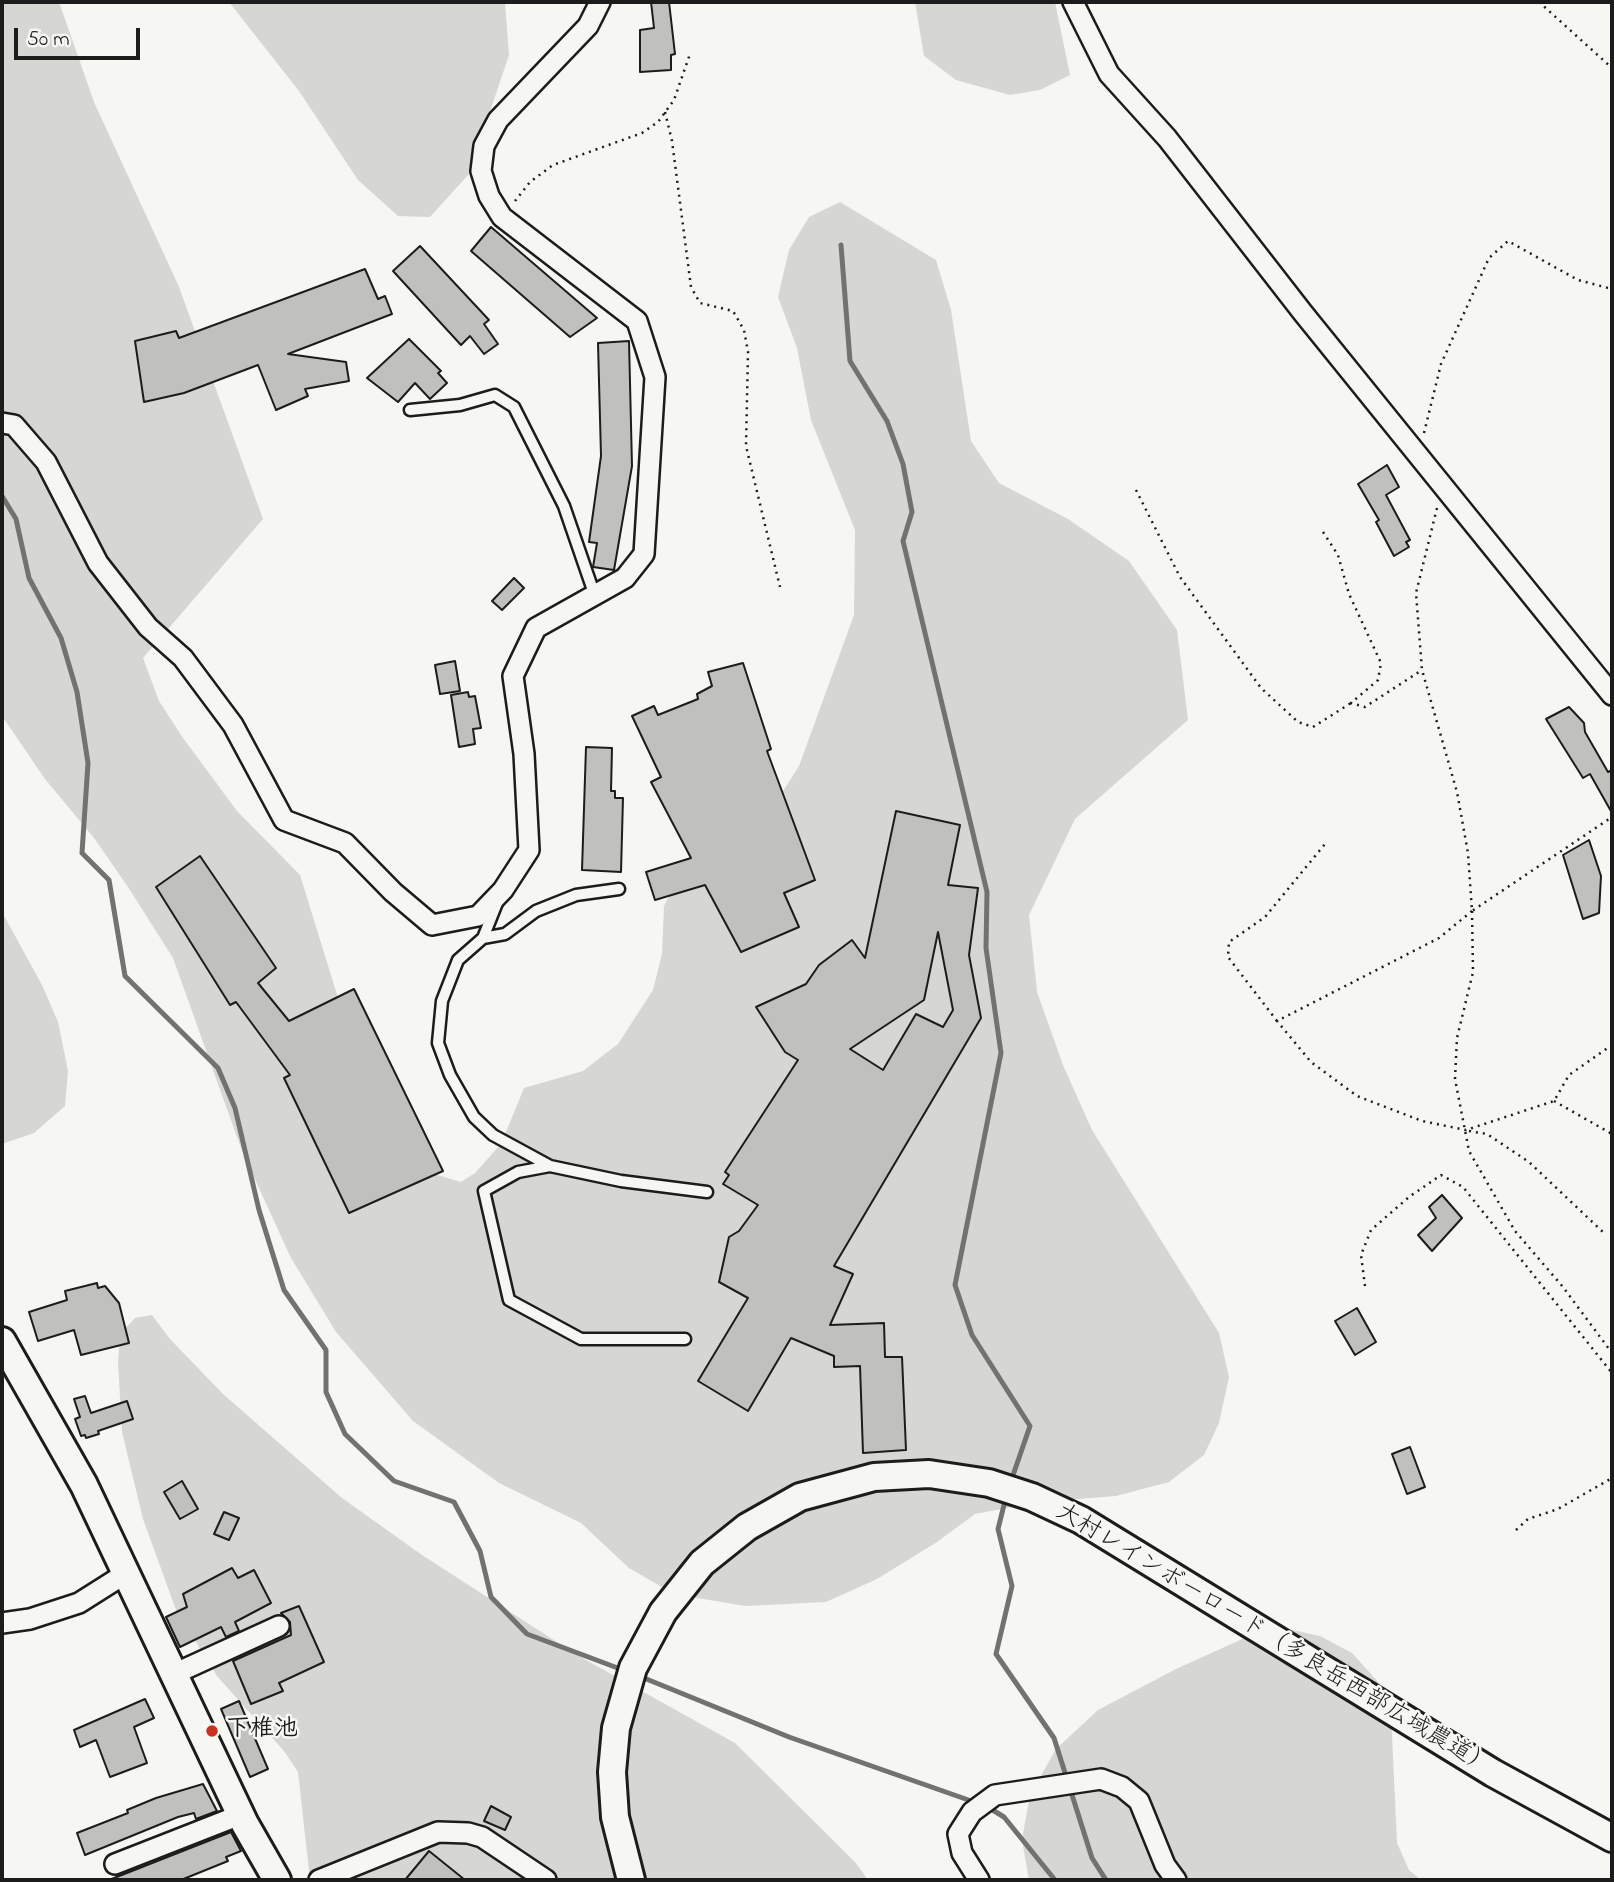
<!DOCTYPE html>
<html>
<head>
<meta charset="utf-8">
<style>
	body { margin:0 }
	#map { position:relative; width:1614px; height:1882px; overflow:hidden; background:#f6f6f2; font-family:"Indie Flower",sans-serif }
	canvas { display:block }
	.frame { position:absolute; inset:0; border:4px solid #1c1c1c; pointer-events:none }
	.scale { position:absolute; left:14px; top:28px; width:126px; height:32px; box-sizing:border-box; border:4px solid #1c1c1c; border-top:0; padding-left:9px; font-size:21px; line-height:24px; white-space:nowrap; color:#1c1c1c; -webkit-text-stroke:5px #f6f6f2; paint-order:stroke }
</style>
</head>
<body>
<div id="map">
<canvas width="1614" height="1882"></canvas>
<div class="frame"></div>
<div class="scale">50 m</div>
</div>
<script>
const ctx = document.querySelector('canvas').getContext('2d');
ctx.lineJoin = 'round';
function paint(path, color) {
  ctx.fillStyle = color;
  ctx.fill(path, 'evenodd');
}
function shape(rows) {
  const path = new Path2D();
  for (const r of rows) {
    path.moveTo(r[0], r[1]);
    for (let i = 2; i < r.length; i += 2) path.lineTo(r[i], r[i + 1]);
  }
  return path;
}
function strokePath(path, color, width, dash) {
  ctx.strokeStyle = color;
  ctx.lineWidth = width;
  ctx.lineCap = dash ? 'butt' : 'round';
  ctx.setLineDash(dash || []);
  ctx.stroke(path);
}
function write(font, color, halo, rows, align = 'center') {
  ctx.font = font + ' "Indie Flower","Klee One",sans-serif';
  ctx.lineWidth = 5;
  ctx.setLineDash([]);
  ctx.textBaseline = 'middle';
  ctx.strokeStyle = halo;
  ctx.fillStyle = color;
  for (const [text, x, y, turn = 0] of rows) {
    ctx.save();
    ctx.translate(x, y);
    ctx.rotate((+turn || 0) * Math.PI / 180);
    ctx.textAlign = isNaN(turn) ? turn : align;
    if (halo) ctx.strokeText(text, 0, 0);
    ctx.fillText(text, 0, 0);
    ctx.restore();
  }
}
const green = shape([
	[2,2,59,2,94,102,179,287,263,519,143,658,159,701,183,738,237,811,300,875,347,1027,434,1174,461,1182,475,1173,501,1144,524,1088,583,1071,618,1044,653,990,662,954,664,906,679,877,764,821,799,766,854,615,855,530,811,420,797,348,778,297,789,250,809,217,840,202,936,260,951,310,971,441,999,483,1068,519,1129,561,1177,630,1188,720,1075,819,1029,915,1037,992,1063,1065,1092,1130,1219,1333,1229,1377,1219,1423,1204,1455,1169,1482,1116,1496,1039,1502,975,1514,937,1542,877,1579,826,1602,745,1606,674,1594,629,1568,581,1523,499,1483,413,1421,336,1332,291,1258,242,1151,173,958,128,887,94,838,45,779,2,716],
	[229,2,505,2,509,55,469,174,430,217,398,216,358,180,299,91],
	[915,2,1055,2,1070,75,1040,90,1010,95,956,80,924,56],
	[2,912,42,985,58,1022,68,1071,65,1106,34,1133,2,1144],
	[152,1315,170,1339,223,1394,342,1498,422,1555,577,1655,735,1743,855,1862,868,1880,310,1880,298,1772,284,1751,217,1676,176,1610,143,1519,122,1432,118,1362,120,1334,135,1318],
	[1288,1629,1320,1636,1352,1653,1380,1684,1391,1713,1397,1843,1409,1870,1421,1880,1029,1880,1022,1840,1030,1795,1056,1749,1098,1710,1176,1669,1249,1636]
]);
const stream = shape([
	[841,245,850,361,887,421,903,464,912,512,903,541,987,892,986,948,1001,1053,955,1285,972,1335,1030,1426,1011,1481],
	[2,496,16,519,29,578,61,638,77,692,88,763,82,853,109,880,125,976,218,1068,235,1108,259,1210,284,1290,326,1350,326,1392,345,1434,394,1481,454,1502,480,1551,491,1597,527,1634,623,1670],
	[1006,1497,998,1529,1012,1586,996,1654,1054,1738,1092,1858,1106,1880],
	[639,1676,789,1737,977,1803],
	[986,1806,1004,1817,1055,1880]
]);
const building = shape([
	[651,2,669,2,675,54,671,55,671,70,640,72,640,30,654,28,651,2],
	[491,227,597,318,570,337,471,251,491,227],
	[420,246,489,320,484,324,498,344,484,354,470,336,461,345,393,271,420,246],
	[365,269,378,299,385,296,392,314,288,354,346,362,349,381,305,389,308,396,276,410,258,365,184,393,144,402,135,341,176,331,179,338,365,269],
	[409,339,441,371,438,373,447,383,430,399,415,383,398,402,367,378,409,339],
	[629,341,632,466,614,570,593,567,597,543,589,542,601,456,598,343,629,341],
	[1387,465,1399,487,1386,495,1410,540,1406,542,1409,547,1394,556,1376,522,1379,520,1358,484,1387,465],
	[514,578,524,588,502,610,492,601,514,578],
	[455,661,460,691,440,694,435,665,455,661],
	[743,663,771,749,767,751,815,880,784,893,799,927,741,952,705,885,655,900,646,872,691,858,651,782,661,777,632,716,654,706,658,715,698,699,697,694,712,686,708,672,743,663],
	[468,692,469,697,475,696,481,728,473,729,475,744,459,747,451,695,468,692],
	[1569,707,1584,723,1585,732,1608,772,1612,770,1612,813,1590,774,1583,778,1546,719,1569,707],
	[586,747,612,748,611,791,615,791,615,798,623,798,621,872,582,870,586,747],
	[896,811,960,825,948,885,978,888,969,955,981,1018,834,1266,853,1274,830,1325,884,1323,885,1357,902,1357,906,1450,863,1453,860,1366,834,1367,834,1356,791,1338,748,1411,698,1381,748,1298,719,1282,729,1237,739,1231,758,1205,723,1184,729,1175,725,1172,798,1060,785,1052,756,1007,806,984,819,965,852,940,865,958,896,811],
	[938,932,953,1010,943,1027,916,1014,883,1070,850,1049,924,1000,938,932],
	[1589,840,1601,876,1599,913,1583,919,1563,855,1589,840],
	[200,856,276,968,258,983,289,1021,354,989,443,1171,349,1213,284,1078,290,1075,236,1002,230,1005,156,887,200,856],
	[1442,1195,1462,1218,1432,1251,1418,1235,1436,1218,1429,1207,1442,1195],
	[97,1283,98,1288,105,1286,119,1303,129,1343,81,1355,74,1330,38,1341,29,1312,67,1300,65,1291,97,1283],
	[1357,1308,1376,1342,1355,1355,1335,1321,1357,1308],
	[85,1396,91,1413,127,1401,133,1419,98,1431,99,1434,86,1438,85,1435,81,1436,75,1419,80,1417,74,1399,85,1396],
	[1410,1447,1425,1487,1407,1494,1392,1454,1410,1447],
	[182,1481,198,1509,180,1519,164,1492,182,1481],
	[224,1512,239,1518,229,1540,214,1534,224,1512],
	[232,1568,238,1578,254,1570,271,1603,235,1622,239,1631,226,1637,221,1627,180,1647,166,1617,187,1607,183,1594,232,1568],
	[299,1606,324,1662,279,1683,283,1691,251,1704,233,1661,291,1635,290,1622,281,1613,299,1606],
	[145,1699,154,1718,134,1727,147,1763,110,1777,96,1740,80,1747,74,1730,145,1699],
	[239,1701,268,1769,250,1777,221,1709,239,1701],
	[203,1784,217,1811,196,1819,194,1813,178,1817,85,1855,77,1833,128,1813,127,1810,156,1798,203,1784],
	[491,1806,511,1817,505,1830,484,1821,491,1806],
	[231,1832,241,1851,226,1857,228,1861,181,1880,109,1880,231,1832],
	[429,1851,465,1880,405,1880,429,1851]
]);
const path = shape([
	[1539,2,1612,68],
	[665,112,672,141,691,287,700,303,733,311,744,330,748,352,746,446,780,587],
	[515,201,530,182,553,165,642,133,658,122,674,100,690,54],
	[1424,433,1441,364,1489,258,1508,241,1578,280,1612,289],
	[1136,490,1180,577,1261,688,1298,722,1313,727,1351,703],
	[1437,508,1416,593,1422,670,1457,792,1468,853,1472,911,1612,817],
	[1323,532,1338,555,1349,594,1381,663,1378,680,1351,703,1365,707,1422,670],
	[1472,911,1439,938,1277,1021,1311,1062,1357,1096,1422,1121,1466,1130,1554,1101,1569,1075,1612,1045],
	[1472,911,1473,972,1457,1038,1455,1079,1469,1151,1515,1231,1563,1287,1612,1353],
	[1277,1021,1228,957,1229,942,1265,917,1325,844],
	[1554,1101,1612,1134],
	[1469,1131,1487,1134,1529,1162,1605,1234],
	[1365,1286,1361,1255,1371,1230,1409,1197,1441,1175,1463,1187,1612,1373],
	[1516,1530,1528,1519,1558,1509,1612,1478]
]);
const lane = shape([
	[410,410,460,405,495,395,514,407,564,506,595,596],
	[497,903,483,938,458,960,442,1001,438,1043,450,1075,474,1117,493,1135,550,1166,621,1181,707,1192],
	[483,938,505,934,536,911,576,895,619,889],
	[550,1166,518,1172,484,1191,509,1300,581,1339,685,1339]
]);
const street = shape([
	[1073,2,1109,74,1167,138,1303,313,1612,695],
	[2,423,14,425,46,462,98,563,148,627,183,658,233,725,284,820,345,843,393,892,432,925,478,916,503,890,529,850,524,754,513,676,536,628,625,578,644,554,655,377,637,321,502,217,489,196,481,171,484,146,498,120,588,26,600,2],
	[2,1623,30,1619,79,1603,128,1572],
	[174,1674,279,1626],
	[115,1864,240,1815],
	[319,1880,438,1832,468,1833,482,1837,546,1880],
	[979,1880,962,1853,958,1834,972,1812,995,1795,1101,1779,1122,1787,1139,1801,1165,1865,1176,1880]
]);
const secondary = shape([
	[2,1341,84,1485,245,1824,277,1880],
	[631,1880,615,1817,612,1772,616,1728,633,1668,663,1612,702,1563,747,1527,800,1497,874,1477,929,1474,989,1483,1032,1497,1081,1520,1493,1773,1612,1838]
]);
const markers = [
	[212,1731,7,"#c8321e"]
];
const streetNames = [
	["大村レインボーロード（多良岳西部広域農道）",1273,1641,31]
];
const poiNames = [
	["下椎池",226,1731]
];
paint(green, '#d6d6d2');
strokePath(stream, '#727271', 5);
paint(building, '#c0c0bd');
strokePath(building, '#1c1c1c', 2);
strokePath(lane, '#1c1c1c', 15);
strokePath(street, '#1c1c1c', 24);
strokePath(secondary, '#1c1c1c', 32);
strokePath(path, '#1c1c1c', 2.5, [2, 5]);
strokePath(lane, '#f6f6f2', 10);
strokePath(street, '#f6f6f2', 19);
strokePath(secondary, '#f6f6f2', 26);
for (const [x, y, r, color] of markers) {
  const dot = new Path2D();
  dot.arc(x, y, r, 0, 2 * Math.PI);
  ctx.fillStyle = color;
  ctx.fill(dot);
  strokePath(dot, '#f6f6f2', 2.5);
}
write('24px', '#1c1c1c', '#f6f6f2', streetNames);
write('bold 24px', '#1c1c1c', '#f6f6f2', poiNames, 'left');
</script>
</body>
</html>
